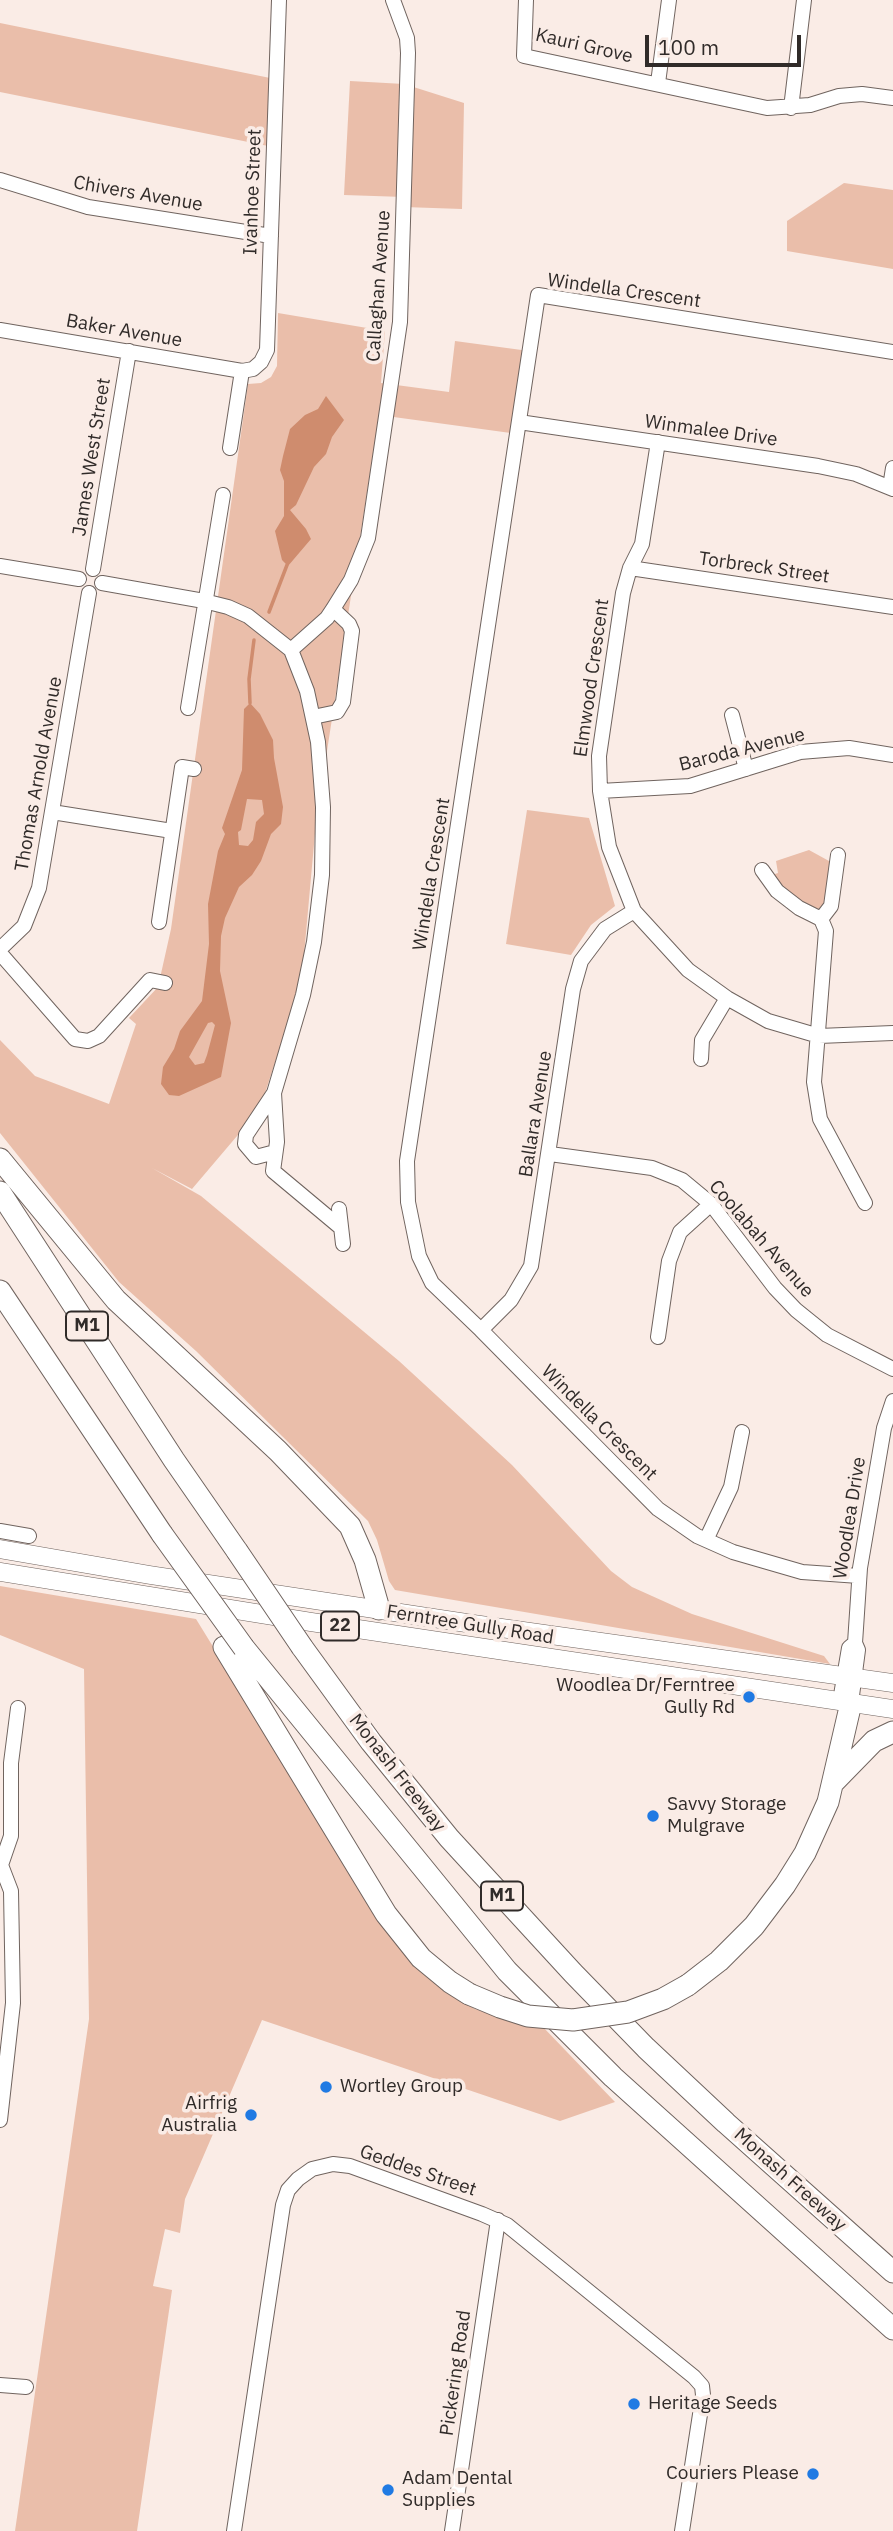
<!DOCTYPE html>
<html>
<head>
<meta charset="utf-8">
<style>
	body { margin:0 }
	#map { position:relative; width:893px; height:2531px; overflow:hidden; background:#faece6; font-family:"IBM Plex Sans",sans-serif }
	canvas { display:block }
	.scale { position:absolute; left:645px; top:35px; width:156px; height:32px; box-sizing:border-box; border:4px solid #302b29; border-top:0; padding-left:9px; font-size:21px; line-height:24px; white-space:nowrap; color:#302b29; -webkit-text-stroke:5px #faece6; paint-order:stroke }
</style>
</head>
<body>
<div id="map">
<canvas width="893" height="2531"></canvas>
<div class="scale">100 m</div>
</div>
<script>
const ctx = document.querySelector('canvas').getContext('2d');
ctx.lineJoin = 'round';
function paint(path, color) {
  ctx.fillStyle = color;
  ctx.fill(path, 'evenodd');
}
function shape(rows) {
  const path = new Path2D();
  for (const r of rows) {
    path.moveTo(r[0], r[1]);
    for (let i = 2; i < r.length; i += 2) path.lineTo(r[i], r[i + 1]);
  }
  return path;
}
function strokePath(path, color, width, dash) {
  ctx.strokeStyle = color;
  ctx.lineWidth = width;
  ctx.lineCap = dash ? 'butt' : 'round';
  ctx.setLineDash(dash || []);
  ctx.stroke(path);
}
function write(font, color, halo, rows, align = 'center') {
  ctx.font = font + ' "IBM Plex Sans",sans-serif';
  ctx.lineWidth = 7;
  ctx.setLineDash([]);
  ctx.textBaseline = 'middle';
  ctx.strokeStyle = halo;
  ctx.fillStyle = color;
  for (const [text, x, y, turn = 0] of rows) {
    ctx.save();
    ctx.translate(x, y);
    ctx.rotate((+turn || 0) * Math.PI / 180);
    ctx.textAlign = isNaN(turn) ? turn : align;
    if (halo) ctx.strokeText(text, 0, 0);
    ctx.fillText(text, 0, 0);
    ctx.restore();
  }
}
const green = shape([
	[0,23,275,79,273,147,0,92],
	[350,81,404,84,464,103,462,209,404,207,404,197,344,195],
	[844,183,893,190,893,269,787,251,787,221],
	[278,313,385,331,381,383,449,392,455,341,529,351,518,434,379,415,316,822,303,966,286,1029,265,1093,254,1116,192,1189,152,1168,201,1196,399,1361,512,1465,611,1571,632,1587,692,1614,824,1656,830,1664,395,1590,389,1581,377,1540,368,1521,196,1351,119,1282,0,1133,0,1040,35,1076,109,1104,136,1024,129,1018,158,987,171,929,248,384,261,383,271,377,277,366],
	[527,810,589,818,615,906,591,925,571,955,506,944],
	[809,850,829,861,832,867,827,904,822,909,812,908,795,898,774,880,775,874,778,873,776,861],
	[0,1586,196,1619,392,1937,443,1989,475,2009,513,2021,543,2027,615,2102,560,2121,262,2020,185,2199,180,2233,165,2229,153,2286,172,2290,137,2531,15,2531,89,2019,84,1669,0,1635]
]);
const water = shape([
	[326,396,344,420,332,437,326,454,314,467,296,505,290,510,306,529,311,539,288,566,282,560,275,531,284,516,284,481,280,470,283,456,290,429,305,415,318,409],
	[250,703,260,714,273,740,274,758,283,807,281,824,271,834,261,861,252,875,239,887,225,918,221,936,220,971,231,1023,221,1077,179,1096,169,1095,161,1084,163,1067,174,1049,180,1031,202,1001,209,944,208,904,218,851,225,834,222,828,242,770,244,709],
	[247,799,262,800,264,814,256,822,253,840,248,846,239,845,238,832,241,830],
	[212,1022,215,1025,207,1055,204,1063,195,1065,189,1057,208,1023]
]);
const stream = shape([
	[269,612,287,565],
	[250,703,249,679,254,640]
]);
const minor = shape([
	[526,0,524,56,767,108,810,105,839,96,862,94,893,98],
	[658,83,669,0],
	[791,108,804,0],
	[0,180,88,207,271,236],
	[0,330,242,371,253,369,261,362,267,350,279,0],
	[519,422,818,466,856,474,893,489],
	[658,442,642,544,630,568,623,593,599,756,600,791,609,847,634,911,688,970,727,998,768,1021,819,1036,893,1033],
	[230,448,242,371],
	[890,487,893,468],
	[0,566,79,579],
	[630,568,893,607],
	[93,569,129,351],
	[102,583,204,601,228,607,248,616,291,650,307,691,318,742,323,807,322,875,314,942,303,995,274,1093,277,1142,273,1171,340,1227],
	[291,650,327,618,333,609,351,580,368,538,400,322,408,53,407,38,393,0],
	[188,708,223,495],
	[732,715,746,769],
	[313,717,337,712,343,702,352,631,349,624,333,609],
	[600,791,690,786,800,752,849,748,893,755],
	[52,812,172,831],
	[838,855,831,906,821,919,826,931,814,1082,820,1119,865,1203],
	[762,870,777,891,799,908,821,919],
	[159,922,182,767,194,769],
	[0,949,24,926,39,888,89,593],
	[0,953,75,1039,88,1041,99,1036,150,980,165,983],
	[701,1059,702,1040,727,998],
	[274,1093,246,1135,245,1144,256,1157,275,1152],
	[550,1154,652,1168,682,1180,711,1204,775,1288,796,1310,827,1335,893,1369],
	[339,1209,343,1244],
	[481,1330,511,1300,531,1266,573,989,581,961,605,929,634,911],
	[658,1337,669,1261,680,1232,711,1204],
	[0,1531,29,1536],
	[706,1540,731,1487,742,1432],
	[859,1576,802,1572,733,1552,697,1536,658,1509,481,1330,432,1283,419,1256,408,1202,407,1161,538,295,893,352],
	[840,1701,849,1648,855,1643],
	[851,1703,858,1650,855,1643,860,1568,884,1428,893,1401],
	[1,1865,11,1836,11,1763,18,1708],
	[0,2120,13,2003,11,1891,1,1865],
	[0,2385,26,2387],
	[234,2531,283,2205,288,2190,298,2179,312,2169,333,2164,350,2166,482,2214,507,2225,694,2377,702,2386,703,2395,682,2531],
	[452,2531,498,2220]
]);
const major = shape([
	[0,1549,150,1575,473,1624,893,1683],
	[0,1572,311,1622,893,1709]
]);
const highway = shape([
	[0,1159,116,1300,278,1451,350,1526,365,1560,379,1609],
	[0,1192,174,1460,237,1551],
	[0,1291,162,1534],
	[224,1647,386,1914,421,1958,450,1982,469,1994],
	[302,1647,371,1742,449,1838,573,1973,646,2048,726,2123,893,2272],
	[244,1648,507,1971,613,2077,893,2329],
	[833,1783,874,1741,893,1732],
	[688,1985,719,1961,754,1926,785,1885,805,1853,828,1802,851,1703]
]);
const highwayBridge = shape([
	[162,1534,244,1648],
	[237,1551,302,1647],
	[469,1994,500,2007,528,2016,573,2020,628,2012,663,1999,688,1985]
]);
const markers = [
	[749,1697,7,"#207ae3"],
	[653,1816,7,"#207ae3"],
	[326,2087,7,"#207ae3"],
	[251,2115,7,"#207ae3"],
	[634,2404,7,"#207ae3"],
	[813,2474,7,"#207ae3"],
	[388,2490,7,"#207ae3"]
];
const shields = [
	[87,1326,42],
	[340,1626,38],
	[502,1896,42]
];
const shieldNames = [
	["M1",87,1326],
	["22",340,1626],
	["M1",502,1896]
];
const streetNames = [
	["Kauri Grove",584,46,13],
	["Ivanhoe Street",253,192,-88],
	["Chivers Avenue",138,194,10],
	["Callaghan Avenue",379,286,-86],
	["Windella Crescent",624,291,8],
	["Baker Avenue",124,331,10],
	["Winmalee Drive",711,431,8],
	["James West Street",92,457,-81],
	["Torbreck Street",764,568,8],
	["Elmwood Crescent",592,678,-82],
	["Baroda Avenue",742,750,-14],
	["Thomas Arnold Avenue",39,774,-80],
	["Windella Crescent",432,874,-81],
	["Ballara Avenue",536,1114,-81],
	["Coolabah Avenue",761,1239,49],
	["Windella Crescent",599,1423,45],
	["Woodlea Drive",850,1518,-81],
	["Ferntree Gully Road",470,1625,9],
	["Monash Freeway",397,1773,52],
	["Geddes Street",418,2171,19],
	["Monash Freeway",790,2180,42],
	["Pickering Road",456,2373,-82]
];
const poiNames = [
	["Woodlea Dr/Ferntree",735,1686,"right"],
	["Gully Rd",735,1708,"right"],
	["Savvy Storage",667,1805],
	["Mulgrave",667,1827],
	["Wortley Group",340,2087],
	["Airfrig",237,2104,"right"],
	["Australia",237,2126,"right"],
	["Heritage Seeds",648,2404],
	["Couriers Please",799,2474,"right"],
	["Adam Dental",402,2479],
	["Supplies",402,2501]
];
paint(green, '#eabeaa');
paint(water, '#cf8c6e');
strokePath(stream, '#cf8c6e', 3.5);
strokePath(minor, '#70645f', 16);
strokePath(major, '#70645f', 19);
strokePath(highway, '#70645f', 23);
strokePath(minor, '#fff', 14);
strokePath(major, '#fff', 18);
strokePath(highway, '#fff', 21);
strokePath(highwayBridge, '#70645f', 23, []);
strokePath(highwayBridge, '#fff', 21);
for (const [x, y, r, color] of markers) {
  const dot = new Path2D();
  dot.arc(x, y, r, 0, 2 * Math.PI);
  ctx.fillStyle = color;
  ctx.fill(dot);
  strokePath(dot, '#faece6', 2.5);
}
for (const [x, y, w] of shields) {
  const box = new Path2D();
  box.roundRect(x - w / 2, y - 14.5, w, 29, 5);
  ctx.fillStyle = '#faece6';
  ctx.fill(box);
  strokePath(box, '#302b29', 2);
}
write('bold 18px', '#302b29', null, shieldNames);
write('19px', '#302b29', '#faece6', streetNames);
write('19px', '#302b29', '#faece6', poiNames, 'left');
</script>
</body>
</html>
